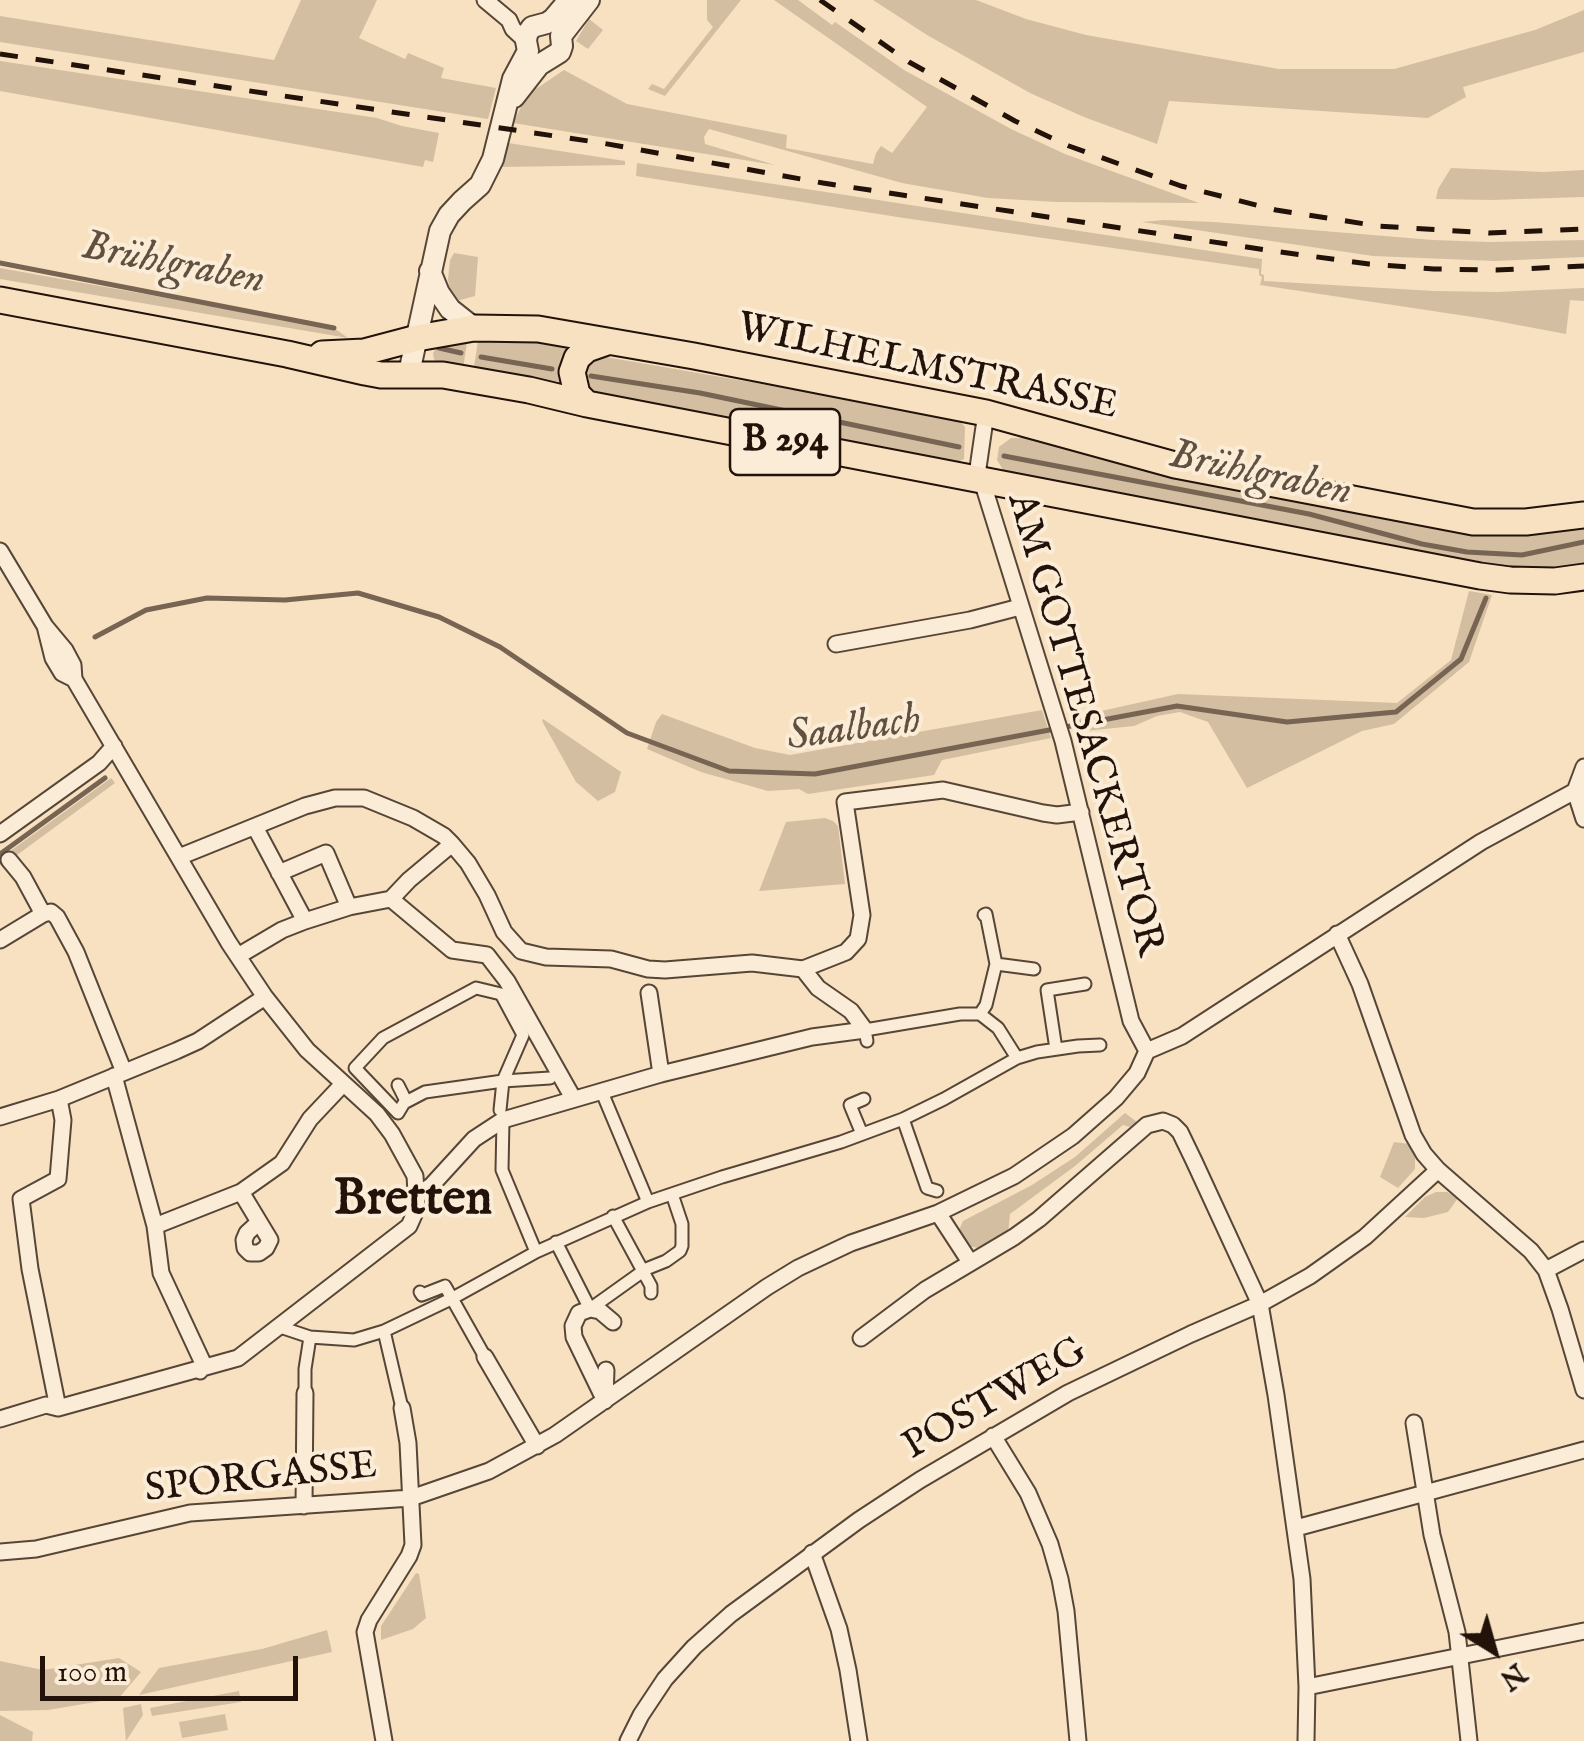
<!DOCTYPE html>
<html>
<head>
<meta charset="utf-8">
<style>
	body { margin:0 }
	#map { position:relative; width:1584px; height:1741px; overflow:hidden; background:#f7e1c0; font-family:"IM FELL English",serif }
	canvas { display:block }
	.north { position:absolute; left:1444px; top:1601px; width:100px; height:100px; -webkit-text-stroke:8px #faecd6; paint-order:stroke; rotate:143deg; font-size:28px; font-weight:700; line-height:40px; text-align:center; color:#221209 }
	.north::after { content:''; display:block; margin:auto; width:35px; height:45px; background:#221209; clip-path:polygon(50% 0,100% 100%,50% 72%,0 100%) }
	.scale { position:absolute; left:40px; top:1656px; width:258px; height:45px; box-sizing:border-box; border:5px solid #221209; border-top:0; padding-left:12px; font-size:30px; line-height:35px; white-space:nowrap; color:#221209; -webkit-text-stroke:8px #faecd6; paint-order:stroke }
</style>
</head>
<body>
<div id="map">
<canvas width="1584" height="1741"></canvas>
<div class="north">N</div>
<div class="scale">100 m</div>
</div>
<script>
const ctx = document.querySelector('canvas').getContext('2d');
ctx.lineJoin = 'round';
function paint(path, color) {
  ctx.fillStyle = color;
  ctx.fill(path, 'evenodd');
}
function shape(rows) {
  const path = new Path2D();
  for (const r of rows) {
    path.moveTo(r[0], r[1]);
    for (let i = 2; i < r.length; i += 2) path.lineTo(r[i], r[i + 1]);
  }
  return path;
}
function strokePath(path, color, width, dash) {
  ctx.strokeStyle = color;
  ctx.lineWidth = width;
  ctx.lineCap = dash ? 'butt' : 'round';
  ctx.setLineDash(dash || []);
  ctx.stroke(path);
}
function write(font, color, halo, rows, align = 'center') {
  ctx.font = font + ' "IM FELL English",serif';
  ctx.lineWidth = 8;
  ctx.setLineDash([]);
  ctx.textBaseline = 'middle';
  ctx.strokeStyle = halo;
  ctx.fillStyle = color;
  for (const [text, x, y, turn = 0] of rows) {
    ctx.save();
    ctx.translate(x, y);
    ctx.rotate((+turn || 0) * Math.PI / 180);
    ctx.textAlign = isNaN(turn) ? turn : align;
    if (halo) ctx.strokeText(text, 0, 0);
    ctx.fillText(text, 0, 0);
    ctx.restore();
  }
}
const green = shape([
	[301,0,377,0,359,38,405,59,408,53,444,68,441,78,496,88,488,119,0,42,0,16,274,60],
	[707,0,741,0,665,96,648,89,652,84,664,89,713,27,707,20],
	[774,0,798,0,832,25,835,22,904,70,1011,129,1065,154,1199,203,1057,202,988,198,902,183,709,129,704,137,705,144,775,165,513,123,527,95,564,70,627,104,787,135,786,148,873,164,876,153,881,146,892,153,927,107],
	[873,0,976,0,1026,19,1086,35,1279,69,1394,69,1535,30,1584,10,1584,52,1463,87,1466,97,1428,118,1169,101,1157,144,1084,117,1030,93,927,35],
	[589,19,603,30,588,49,576,41],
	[0,61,377,118,402,126,439,133,433,162,425,160,423,167,0,91],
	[508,143,625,161,625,165,502,167],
	[637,163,1262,259,1261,274,1264,275,1264,281,1434,291,1497,292,1584,288,1584,301,1570,300,1566,334,1486,319,1260,285,1262,277,1259,275,1259,269,904,218,636,176],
	[1451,168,1544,172,1584,170,1584,197,1491,200,1436,199,1438,189],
	[1164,220,1214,222,1433,240,1489,242,1584,240,1584,257,1495,261,1373,256,1142,222],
	[454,253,478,257,475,296,453,302,448,280,450,260],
	[0,268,334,328,348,338,0,279],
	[468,336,463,369,437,363,434,359,433,354,437,345],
	[508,338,576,347,561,368,561,383,568,396,473,373,478,341],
	[606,357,957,418,965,427,964,459,957,462,595,395,585,384,585,370,595,359],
	[1022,435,1165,474,1584,525,1584,571,1522,575,1005,473,997,460,999,447,1011,438,1020,438],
	[1469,591,1492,595,1469,662,1394,724,1362,731,1247,788,1208,722,1180,712,1157,716,1134,726,1075,732,1070,718,1178,694,1397,703,1451,660],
	[1042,710,1051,738,942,760,934,775,808,794,799,789,768,791,701,772,647,749,656,722,662,714,755,748,790,755],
	[543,719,621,772,615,792,598,801,576,782,542,721],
	[111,778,115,783,13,858,9,852],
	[825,818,833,821,838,826,845,884,759,891,786,822],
	[1125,1113,1137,1122,1130,1127,1123,1125,1075,1166,1010,1214,1008,1233,989,1245,978,1248,969,1246,962,1240,959,1230,963,1221,1032,1185,1075,1157],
	[1394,1142,1409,1144,1415,1157,1415,1169,1398,1188,1380,1177],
	[1436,1192,1447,1192,1458,1198,1448,1212,1424,1218,1405,1217,1425,1197],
	[416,1573,419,1574,426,1618,413,1629,381,1640,381,1626],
	[327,1630,332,1652,139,1695,159,1668,262,1649],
	[119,1658,141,1672,119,1698,48,1710,0,1711,0,1661,43,1670],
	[239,1691,241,1702,152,1716,150,1708],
	[141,1704,143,1715,126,1741,123,1708],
	[225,1714,228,1730,182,1738,179,1722],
	[0,1715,33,1732,32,1741,0,1741]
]);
const stream = shape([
	[0,263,334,328],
	[439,348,461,353],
	[481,357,552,369],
	[591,376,700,393,959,447],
	[1004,456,1309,514,1422,544,1467,552,1522,555,1584,542],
	[95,637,146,610,207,598,285,600,358,593,439,617,500,647,627,733,729,771,815,774,1177,706,1287,722,1396,712,1461,659,1486,598],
	[0,854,105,778]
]);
const pedestrian = shape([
	[996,964,1034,969],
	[980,1014,986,1005,996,964,986,914,984,915],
	[867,1041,865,1030,960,1014,980,1014,998,1028,1017,1058],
	[1056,1049,1047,990,1085,984],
	[398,1085,406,1101],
	[601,1090,648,1202],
	[500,1110,503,1081,523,1035,501,994,476,988,383,1038,355,1068,398,1113,404,1103,425,1092,503,1081,550,1078],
	[903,1119,927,1188,937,1191],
	[503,1120,502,1170,536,1252],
	[862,1134,850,1105,864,1099],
	[613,1216,651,1286,651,1293],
	[556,1242,590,1309,646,1269,666,1261,680,1251,682,1246,682,1224,672,1194],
	[420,1292,422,1295,445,1286,485,1357],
	[280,1327,310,1337,354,1340,384,1331,451,1299,536,1252,648,1202,722,1177,841,1142,903,1119,944,1099,1017,1058,1037,1052,1078,1046,1100,1045],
	[384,1331,402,1408],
	[305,1393,305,1369,310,1337]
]);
const minor = shape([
	[485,0,509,20,513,29,526,41],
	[986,413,978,468,1063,741,1131,1021,1147,1051],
	[0,551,45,626,65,650,73,665,74,679],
	[836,644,970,620,1020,607],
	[1575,791,1584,819],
	[1575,791,1584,767],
	[255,827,305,921],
	[0,834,99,763,114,746],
	[179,857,305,806,335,798,364,798,413,818,444,836,452,844,468,863,487,895,504,932,521,951,546,957,611,959,648,969,665,970,752,963,803,969,818,988,851,1011,865,1030,812,1037,661,1074,503,1120,474,1139,431,1186,418,1195],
	[9,860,23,877,43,914],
	[279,873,326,853,349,907],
	[391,899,409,880,452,844],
	[43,914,51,912,57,917,76,952,124,1072],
	[1337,934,1360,984,1413,1135,1424,1154,1438,1170,1531,1251,1546,1270,1560,1309,1584,1390],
	[0,940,43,914],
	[487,955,507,981,573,1098],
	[238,956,282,930,305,921,349,907,391,899,452,950,487,955],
	[803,969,846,952,858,939,862,915,845,802,943,790,1043,813,1057,815,1081,812],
	[649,993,661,1074],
	[1147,1051,1182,1036,1481,842,1575,791,1584,791],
	[114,1076,155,1226,161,1273,202,1361,200,1371],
	[0,1117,59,1099,176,1051,198,1041,265,997],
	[241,1192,270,1240,266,1248,259,1253,250,1253,245,1248,244,1240,247,1233,259,1222],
	[938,1213,970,1262],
	[155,1226,241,1192,282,1163,310,1119,343,1084],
	[1546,1270,1584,1250],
	[861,1338,925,1290,1014,1237,1039,1219,1147,1125,1163,1121,1173,1125,1180,1132,1194,1161,1260,1304,1276,1395,1302,1579,1307,1687,1306,1741],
	[485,1357,537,1446],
	[605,1397,606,1370],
	[605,1401,574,1337,573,1326,579,1313,590,1309,600,1311,613,1322],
	[58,1408,30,1269,21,1199,58,1179,63,1120,59,1099],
	[0,1419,46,1405,58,1408,238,1358,409,1226,417,1208,415,1176,392,1134,377,1114,307,1050,265,997,229,943,74,679,62,673,53,658,45,626],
	[1414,1423,1432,1535,1457,1632,1469,1741],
	[993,1436,1028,1493,1050,1544,1060,1579,1066,1611,1078,1741],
	[304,1506,305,1393],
	[1296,1528,1584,1450],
	[0,1552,36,1549,190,1513,411,1498,489,1471,555,1435,767,1287,798,1268,851,1243,938,1213,1014,1176,1073,1136,1116,1098,1137,1073,1147,1051],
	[812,1553,839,1629,848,1670,859,1741],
	[1307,1687,1584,1631],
	[384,1741,365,1632,369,1620,409,1556,413,1545,408,1443,402,1408],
	[628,1741,641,1715,665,1679,694,1647,731,1614,859,1520,920,1480,1068,1393,1191,1334,1260,1304,1310,1276,1365,1237,1438,1170]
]);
const tertiary = shape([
	[514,97,539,65,560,52,562,46,561,36,589,0],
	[430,271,439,293,450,309,474,328],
	[409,373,440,231,449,215,462,201,480,185,493,159,513,79,528,51,526,41,527,34,532,27,547,23,553,19,569,0]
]);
const primary = shape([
	[0,300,287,354,365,372,381,375,443,375,529,390,587,404,1480,576,1510,580,1555,581,1584,577],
	[322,354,364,352,417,338,474,328,538,329,694,356,986,413,1175,465,1473,522,1526,522,1584,515],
	[587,404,577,394,572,372,577,358,587,349,607,342]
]);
const rail = shape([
	[820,0,909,62,1015,121,1069,146,1181,186,1276,210,1378,226,1489,233,1584,229],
	[0,54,602,143,823,183,1273,251,1369,264,1434,269,1496,270,1584,266]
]);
const shields = [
	[785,442,110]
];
const shieldNames = [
	["B 294",785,442]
];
const streetNames = [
	["WILHELMSTRASSE",927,369,12],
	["AM GOTTESACKERTOR",1083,725,74],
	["POSTWEG",996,1401,-30],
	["SPORGASSE",261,1480,-6]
];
const waterNames = [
	["Brühlgraben",173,266,11],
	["Brühlgraben",1260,476,12],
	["Saalbach",854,731,-8]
];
const districtNames = [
	["Bretten",413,1203]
];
paint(green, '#d3bea1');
strokePath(stream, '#776452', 5);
strokePath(pedestrian, '#574637', 15);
strokePath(minor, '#574637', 19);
strokePath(tertiary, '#574637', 24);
strokePath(primary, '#221209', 29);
strokePath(pedestrian, '#faecd6', 11);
strokePath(minor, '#faecd6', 15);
strokePath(tertiary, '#faecd6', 20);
strokePath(primary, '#f7e1c0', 25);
strokePath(rail, '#221209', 5, [18, 18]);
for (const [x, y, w] of shields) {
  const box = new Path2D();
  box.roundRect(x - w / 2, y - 33, w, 66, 8);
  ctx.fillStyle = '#faecd6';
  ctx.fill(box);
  strokePath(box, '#221209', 2.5);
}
write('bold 38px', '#221209', null, shieldNames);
write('40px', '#221209', '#faecd6', streetNames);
write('italic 42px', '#61503f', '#faecd6', waterNames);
write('bold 50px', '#221209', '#faecd6', districtNames);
</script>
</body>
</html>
